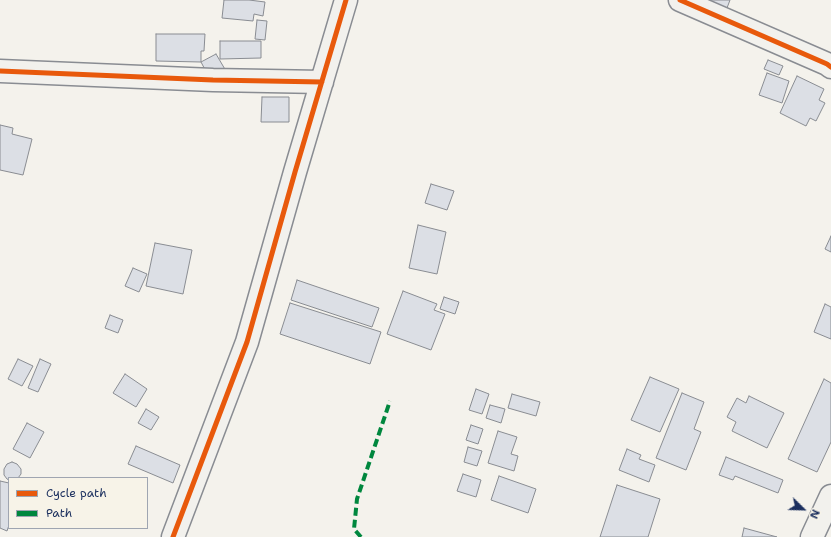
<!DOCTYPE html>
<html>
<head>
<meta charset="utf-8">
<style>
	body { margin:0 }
	#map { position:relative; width:831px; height:537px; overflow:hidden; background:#f4f2ec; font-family:"Shantell Sans",sans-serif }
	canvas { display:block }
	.legend { position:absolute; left:8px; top:477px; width:140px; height:52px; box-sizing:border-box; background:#f7f3e8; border:1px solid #9fa5b1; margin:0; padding:5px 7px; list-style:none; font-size:12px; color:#1b2f5e }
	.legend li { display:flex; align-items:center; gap:8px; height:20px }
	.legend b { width:20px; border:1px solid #9fa5b1 }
	.north { position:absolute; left:783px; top:489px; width:40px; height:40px; -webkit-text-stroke:3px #f7f3e8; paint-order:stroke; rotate:113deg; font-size:11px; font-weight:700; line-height:16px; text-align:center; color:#1b2f5e }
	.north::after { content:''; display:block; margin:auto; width:14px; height:18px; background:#1b2f5e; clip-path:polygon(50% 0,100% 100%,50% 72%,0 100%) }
</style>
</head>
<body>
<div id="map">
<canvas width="831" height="537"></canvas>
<ul class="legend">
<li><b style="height:5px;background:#e8590c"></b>Cycle path</li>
<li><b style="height:5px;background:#00873e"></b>Path</li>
</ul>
<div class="north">N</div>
</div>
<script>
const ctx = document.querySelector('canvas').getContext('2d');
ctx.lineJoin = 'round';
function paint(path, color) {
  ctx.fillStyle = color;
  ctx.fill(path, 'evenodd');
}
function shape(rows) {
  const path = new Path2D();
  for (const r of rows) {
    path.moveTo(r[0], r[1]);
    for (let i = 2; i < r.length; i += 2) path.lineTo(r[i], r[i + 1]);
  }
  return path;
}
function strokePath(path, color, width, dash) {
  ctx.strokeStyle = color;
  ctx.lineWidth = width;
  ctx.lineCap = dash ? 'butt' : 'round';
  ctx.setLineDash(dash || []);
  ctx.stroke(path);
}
const building = shape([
	[224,0,249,0,265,2,263,16,254,14,253,21,222,18,224,0],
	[710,0,730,0,727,8,709,2,710,0],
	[257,20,267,21,265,40,255,39,257,20],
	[156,34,205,34,204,51,201,51,201,62,156,61,156,34],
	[220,41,261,41,261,58,220,59,220,41],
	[216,54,226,71,210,79,201,62,216,54],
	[768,60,783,66,779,75,764,69,768,60],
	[767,73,789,81,782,103,759,95,767,73],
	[797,76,824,89,819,100,825,103,816,121,810,118,806,126,780,113,797,76],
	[262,97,289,97,289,122,261,122,262,97],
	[0,125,13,128,12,134,32,139,23,175,0,170,0,125],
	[431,184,454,191,447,210,425,203,431,184],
	[418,225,446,232,437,274,409,268,418,225],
	[831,236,831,252,825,249,831,236],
	[155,243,192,250,183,294,146,286,155,243],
	[133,268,147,274,139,292,125,286,133,268],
	[297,280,379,308,372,327,291,300,297,280],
	[403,291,437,304,434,310,445,314,431,350,387,334,403,291],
	[444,297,459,302,455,314,440,309,444,297],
	[290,303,381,332,370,364,280,334,290,303],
	[825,304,831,307,831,339,814,332,825,304],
	[110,315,123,320,118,333,105,328,110,315],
	[18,359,33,366,22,386,8,379,18,359],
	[40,359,51,364,38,392,28,388,40,359],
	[125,374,147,389,136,407,113,393,125,374],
	[650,377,679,389,660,432,631,420,650,377],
	[824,379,831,383,831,442,817,472,788,459,824,379],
	[476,389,489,394,482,414,469,410,476,389],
	[682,393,704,402,694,429,701,432,686,470,656,458,682,393],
	[512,394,540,402,536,416,508,408,512,394],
	[749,396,784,413,767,448,732,431,736,422,727,417,737,398,746,403,749,396],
	[490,405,505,409,501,423,486,418,490,405],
	[146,409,159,417,151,430,138,423,146,409],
	[27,423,44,432,30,458,13,449,27,423],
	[471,425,483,429,478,444,466,440,471,425],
	[498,431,517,437,511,454,518,456,514,471,488,463,498,431],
	[136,446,180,465,173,483,128,464,136,446],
	[468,447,482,451,477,466,464,462,468,447],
	[627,449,641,455,639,459,655,465,649,482,619,470,627,449],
	[726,457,783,480,778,493,735,476,733,480,719,475,726,457],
	[12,462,17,464,21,469,21,474,18,478,9,478,9,480,7,479,4,475,4,469,7,464,12,462],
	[463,474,481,480,476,497,457,491,463,474],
	[499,476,536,489,528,513,491,500,499,476],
	[0,481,9,483,9,525,7,531,0,528,0,481],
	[617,485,660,499,648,537,600,537,617,485],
	[744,528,777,537,742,537,744,528]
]);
const minor = shape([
	[680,0,827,64,831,67],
	[0,71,213,80,322,82],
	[173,537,247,342,295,172,346,0],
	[812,537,831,496]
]);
const quiet = shape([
	[361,537,354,529,357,499,390,401]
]);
const cycleway = shape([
	[680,0,827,64,831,67],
	[0,71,213,80,322,82],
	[173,537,247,342,295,172,346,0]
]);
paint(building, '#dcdfe5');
strokePath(building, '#898c92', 1);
strokePath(minor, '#898c92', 25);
strokePath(minor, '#f2f1ed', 22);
strokePath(quiet, '#00873e', 4, [8, 4]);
strokePath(cycleway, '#e8590c', 5);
</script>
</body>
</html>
